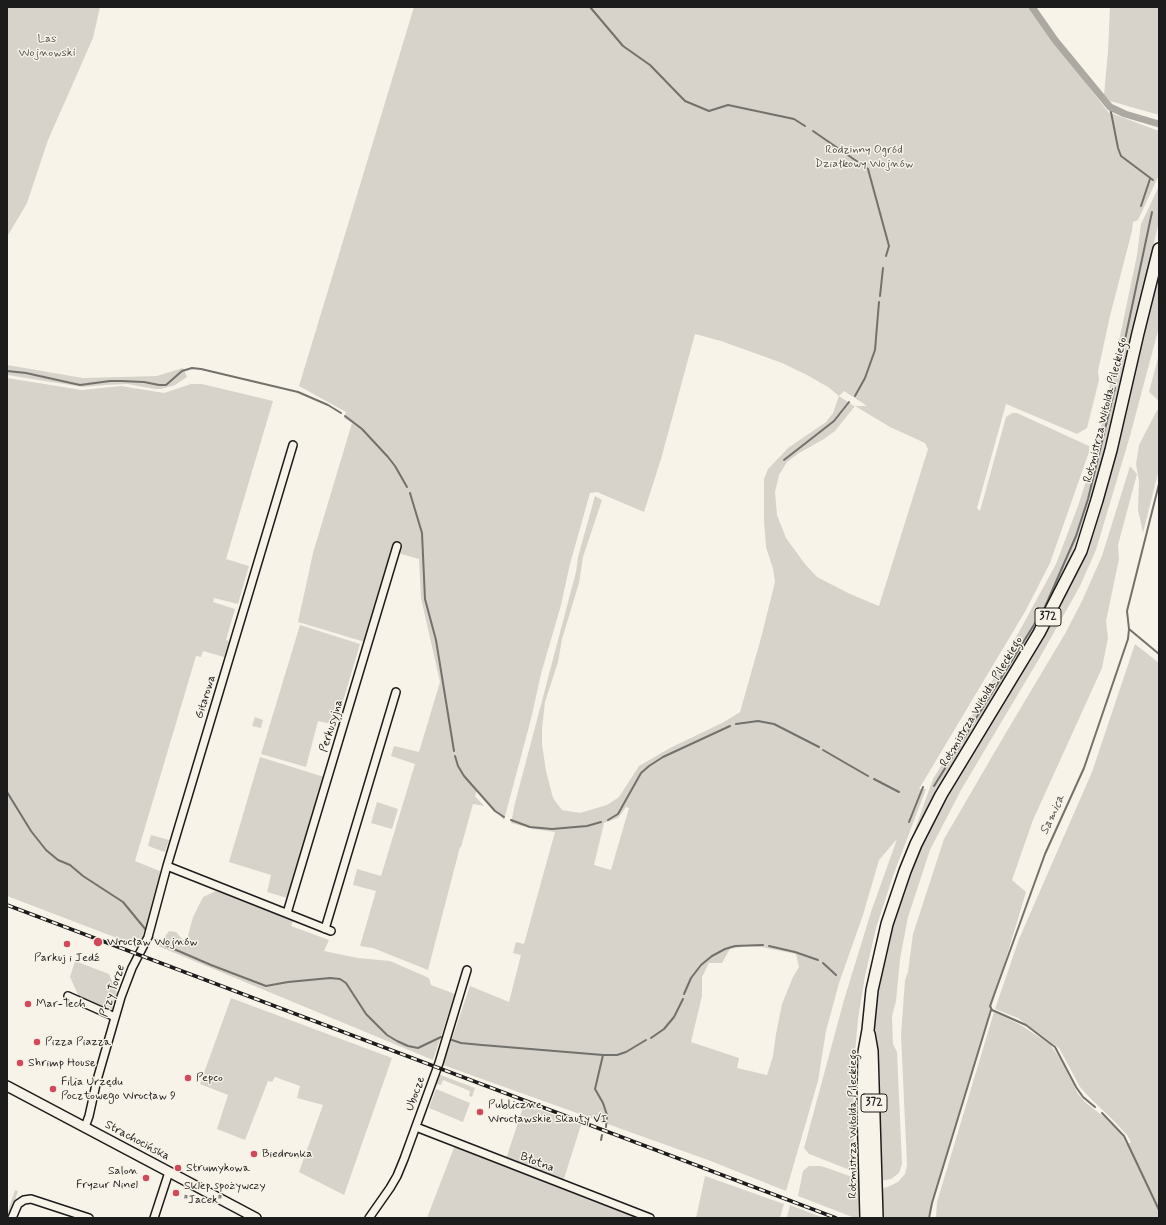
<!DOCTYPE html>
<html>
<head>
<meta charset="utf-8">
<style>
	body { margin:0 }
	#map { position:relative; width:1166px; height:1225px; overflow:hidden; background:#f7f3e8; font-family:Mynerve,sans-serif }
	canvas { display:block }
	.frame { position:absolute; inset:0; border:8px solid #1c1c1c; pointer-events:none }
</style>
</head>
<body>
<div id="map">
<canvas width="1166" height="1225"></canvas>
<div class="frame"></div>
</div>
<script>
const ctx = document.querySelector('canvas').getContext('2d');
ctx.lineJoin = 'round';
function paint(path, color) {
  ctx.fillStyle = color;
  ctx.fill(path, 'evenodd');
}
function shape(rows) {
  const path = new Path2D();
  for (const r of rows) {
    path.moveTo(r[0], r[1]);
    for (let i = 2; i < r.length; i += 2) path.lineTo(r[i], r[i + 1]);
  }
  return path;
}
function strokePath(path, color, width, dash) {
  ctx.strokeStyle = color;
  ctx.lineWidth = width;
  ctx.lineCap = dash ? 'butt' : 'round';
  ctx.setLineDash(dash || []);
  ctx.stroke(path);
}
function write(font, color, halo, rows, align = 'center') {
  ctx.font = font + ' Mynerve,sans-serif';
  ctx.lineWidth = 3;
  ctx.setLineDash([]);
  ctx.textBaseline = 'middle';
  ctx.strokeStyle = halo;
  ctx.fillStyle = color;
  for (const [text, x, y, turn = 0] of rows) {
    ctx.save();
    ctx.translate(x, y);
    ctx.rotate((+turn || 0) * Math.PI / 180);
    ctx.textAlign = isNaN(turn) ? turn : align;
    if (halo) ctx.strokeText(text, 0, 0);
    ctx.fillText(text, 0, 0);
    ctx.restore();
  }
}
const green = shape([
	[7,7,100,7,93,38,48,140,27,203,7,237],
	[414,7,1029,7,1108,112,1159,131,1159,175,1138,220,1133,222,1132,231,1110,316,1098,371,1099,380,1087,428,1077,434,1006,404,977,508,980,511,1006,417,1012,413,1017,413,1089,446,1089,452,1050,563,1026,610,919,789,926,789,893,876,876,928,865,976,858,1019,853,1075,854,1140,855,1168,880,1178,878,1068,874,1031,875,1001,882,959,902,891,922,843,980,740,1042,641,1074,578,1099,516,1115,454,1150,306,1159,276,1159,327,1130,436,1096,550,1080,586,1039,659,961,790,930,850,908,917,900,959,896,1001,892,1016,893,1044,897,1052,902,1164,899,1173,891,1179,881,1181,855,1172,809,1154,804,1148,844,1000,871,912,897,839,879,860,863,915,839,983,826,1031,818,1081,786,1191,708,1160,443,1065,470,986,509,1002,521,955,513,953,516,942,524,944,555,832,533,829,511,823,515,803,576,572,578,557,595,496,602,500,583,557,579,583,562,639,558,662,545,702,542,729,542,744,546,771,553,798,562,810,580,813,607,805,619,797,639,766,670,748,724,722,740,712,761,638,775,582,773,569,766,547,764,520,764,479,768,469,788,448,826,422,833,413,839,396,828,387,807,375,782,363,721,341,695,334,661,459,644,512,597,492,590,493,570,564,561,605,541,674,531,719,504,820,477,790,475,796,484,806,473,804,461,847,460,847,428,970,373,948,360,946,376,891,353,885,357,869,381,876,415,764,391,756,394,746,419,752,440,682,421,598,419,559,398,553,365,642,298,622,313,553,352,423,344,418,346,412,299,386],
	[844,391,867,406,854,406,839,396],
	[855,406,890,427,925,443,928,449,879,606,850,594,817,577,805,564,786,538,777,515,775,492,779,475,787,462,799,453,824,439,835,431],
	[626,807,629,808,611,870,594,865,604,823,618,818],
	[746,946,761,947,796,954,799,967,793,977,782,1004,776,1034,773,1056,767,1075,737,1068,739,1058,691,1042,702,996,702,977,709,963,722,963,730,949],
	[1110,7,1159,7,1159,115,1110,101,1104,95,1108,51],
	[1159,186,1159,221,1112,426,1093,495,1065,572,1036,631,904,860,933,779,984,696,1056,564,1078,506,1096,451,1137,255,1141,224],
	[1159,354,1159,401,1149,392],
	[7,365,83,378,157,376,183,368,187,377,175,385,161,389,155,389,127,384,106,385,83,387,7,375],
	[7,378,82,390,121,386,164,393,191,384,202,384,273,401,226,559,249,566,238,604,214,598,213,602,235,609,226,640,229,641,224,657,203,651,201,657,196,656,135,861,162,872,147,925,138,946,7,896],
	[1157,410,1159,412,1159,469,1143,533,1138,510,1139,481,1136,464,1139,445],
	[1130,466,1137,474,1118,545,1119,559,1106,621,1108,638,1102,668,1033,820,1012,880,1026,892,928,1218,855,1218,798,1196,803,1171,809,1166,821,1166,884,1188,890,1186,898,1182,905,1174,907,1165,901,1035,905,980,908,972,913,934,944,839,1004,736,1066,632,1082,601,1102,556],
	[300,625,360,644,336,725,318,721,306,767,261,754],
	[1135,644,1159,663,1159,1218,936,1218,937,1202,994,1012,1019,1024,1050,1044,1060,1059,1078,1094,1085,1102,1104,1117,1122,1135,1127,1145,1131,1142,1127,1135,1111,1118,1090,1098,1080,1087,1059,1048,1018,1018,995,1009,1019,939,1092,772],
	[255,717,263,720,261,728,252,726],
	[260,757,324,777,287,898,267,892,271,875,229,862],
	[377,802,398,809,392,829,371,823],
	[151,835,169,840,165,852,148,846],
	[216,891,244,901,293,921,291,926,329,940,324,951,358,958,390,961,429,978,431,985,455,994,433,1060,158,946,169,931,176,932,183,940,187,939,193,917,203,897],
	[75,961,109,974,117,993,111,1012,80,999,70,977],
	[231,998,392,1058,344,1195,299,1172,323,1105,297,1098,300,1086,275,1077,272,1082,268,1081,245,1140,217,1129,228,1095,200,1084],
	[438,1074,475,1088,472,1097,469,1096,470,1091,443,1080,441,1085,438,1084,437,1085,435,1082],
	[436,1089,470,1103,463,1122,429,1108],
	[524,1104,581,1125,563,1182,506,1159],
	[455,1145,641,1218,427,1218],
	[705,1176,784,1204,780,1218,696,1218],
	[15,1190,18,1191,9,1218,7,1218,7,1214],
	[790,1205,824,1218,788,1218,787,1217]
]);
const stream = shape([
	[590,7,623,46,650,65,685,101,709,111,728,105,794,119,805,126],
	[1110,107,1118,148,1121,156,1153,180],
	[813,131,868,169,889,246,886,256],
	[1141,206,1150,179],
	[880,296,883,268],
	[1119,368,1152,212],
	[7,371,26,373,80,385,110,381,121,381,144,382,159,385,166,385,182,371,192,368,201,369,298,392,328,405,341,413],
	[855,396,865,378,875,350,879,302],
	[345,416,362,429,388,457,395,466,407,487],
	[784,460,834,421,849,402],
	[410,493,422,533,425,599,436,640,454,751],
	[1129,629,1159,654],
	[736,724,758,721,774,724,819,747],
	[823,750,868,776],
	[455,756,458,766,464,776,495,811,504,817],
	[874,779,899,792],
	[934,786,1045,607,1076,536,1088,499,1115,388],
	[7,792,31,831,46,850,58,860,70,865,83,876,123,902,146,930],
	[511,820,530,827,552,829,587,826,601,822],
	[608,820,618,814,641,773,649,766,663,757,730,726],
	[909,822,923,787],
	[153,938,167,946,211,965,266,986,288,982,330,978,340,979,346,983,366,1014,387,1035,397,1041,408,1046,418,1048,441,1037],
	[769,946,795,952,818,960],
	[823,963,836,975],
	[684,994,691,978,701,965,712,956,725,949,735,946,763,945],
	[651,1038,664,1029,674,1017,683,999],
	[452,1040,461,1043,482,1045,603,1055,617,1055,626,1052,646,1040],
	[603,1055,595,1089,603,1103,607,1115,606,1127],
	[1095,1107,1083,1097,1076,1087,1055,1047,1026,1025,992,1010,990,1006,1045,854,1084,768,1128,639,1129,629,1127,611,1159,484],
	[1102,1113,1124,1136,1159,1210],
	[601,1140,602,1135],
	[929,1218,932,1203,991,1010]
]);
const canal = shape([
	[1032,7,1055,40,1110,107,1125,114,1159,124]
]);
const street = shape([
	[167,866,331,931],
	[287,913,397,546],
	[325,929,396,692],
	[68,996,115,1017],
	[85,1127,89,1116,97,1080,121,997,132,968,148,937,167,866,293,445],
	[416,1127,650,1218],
	[12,1218,18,1204,24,1200,31,1199,89,1218],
	[154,1218,169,1172],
	[369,1218,390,1188,397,1176,404,1159,439,1063,467,970]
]);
const secondary = shape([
	[7,1086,256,1218]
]);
const primary = shape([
	[869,1034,872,1051,877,1218],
	[866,1218,863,1106,864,1052,868,1030,872,990,887,924,905,871,916,844,941,795,1039,633,1081,551,1097,500,1111,450,1138,333,1159,249]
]);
const rail = shape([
	[7,905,836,1218]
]);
const markers = [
	[98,942,5,"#d1495b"],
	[67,944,4,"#d1495b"],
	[28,1004,4,"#d1495b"],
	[37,1042,4,"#d1495b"],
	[20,1063,4,"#d1495b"],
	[188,1078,4,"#d1495b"],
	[53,1089,4,"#d1495b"],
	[480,1112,4,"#d1495b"],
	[254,1154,4,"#d1495b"],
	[178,1168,4,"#d1495b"],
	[146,1178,4,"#d1495b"],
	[176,1193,4,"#d1495b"]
];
const shields = [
	[1048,617,26],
	[874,1103,26]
];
const shieldNames = [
	["372",1048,617],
	["372",874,1103]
];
const parkNames = [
	["Las",47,39],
	["Wojnowski",47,53],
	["Rodzinny Ogród",864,150],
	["Działkowy Wojnów",864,164]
];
const streetNames = [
	["Rotmistrza Witolda Pileckiego",1106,410,-76],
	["Gitarowa",206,697,-73],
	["Rotmistrza Witolda Pileckiego",982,702,-59],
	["Perkusyjna",332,726,-73],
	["Przy Torze",113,991,-71],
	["Ubocze",416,1094,-70],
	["Rotmistrza Witolda Pileckiego",853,1124,-90],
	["Strachocińska",137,1141,28],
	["Błotna",537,1163,21]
];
const poiNames = [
	["Wrocław Wojnów",107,942],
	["Parkuj i Jedź",67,958,"center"],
	["Mar-Tech",36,1004],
	["Pizza Piazza",45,1042],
	["Shrimp House",28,1063],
	["Pepco",196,1078],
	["Filia Urzędu",61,1082],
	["Pocztowego Wrocław 9",61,1096],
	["Publiczne",488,1105],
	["Wrocławskie Skauty VI",488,1119],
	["Biedronka",262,1154],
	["Strumykowa",186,1168],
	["Salon",138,1171,"right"],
	["Fryzur Ninel",138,1185,"right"],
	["Sklep spożywczy",184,1186],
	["\"Jacek\"",184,1200]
];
const waterNames = [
	["Samica",1053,815,-65]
];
paint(green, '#d7d3cb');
strokePath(stream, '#72716c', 2);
strokePath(canal, '#aca9a2', 7);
strokePath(street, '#1c1c1c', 10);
strokePath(secondary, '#1c1c1c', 12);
strokePath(primary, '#1c1c1c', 14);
strokePath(street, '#f7f3e8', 7);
strokePath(secondary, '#f7f3e8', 9);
strokePath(primary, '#f7f3e8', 11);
strokePath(rail, '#1c1c1c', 3.5);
strokePath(rail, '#f7f3e8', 2, [6]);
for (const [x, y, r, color] of markers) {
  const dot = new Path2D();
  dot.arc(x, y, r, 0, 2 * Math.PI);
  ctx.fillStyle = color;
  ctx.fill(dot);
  strokePath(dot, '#f7f3e8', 1.5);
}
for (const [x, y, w] of shields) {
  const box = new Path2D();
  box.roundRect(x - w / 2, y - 9, w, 18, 3);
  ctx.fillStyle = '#f7f3e8';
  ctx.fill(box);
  strokePath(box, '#1c1c1c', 1);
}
write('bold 11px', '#1c1c1c', null, shieldNames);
write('12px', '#545351', '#f7f3e8', parkNames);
write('12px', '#1c1c1c', '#f7f3e8', streetNames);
write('12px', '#1c1c1c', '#f7f3e8', poiNames, 'left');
write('italic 13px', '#565452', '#f7f3e8', waterNames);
</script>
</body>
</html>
